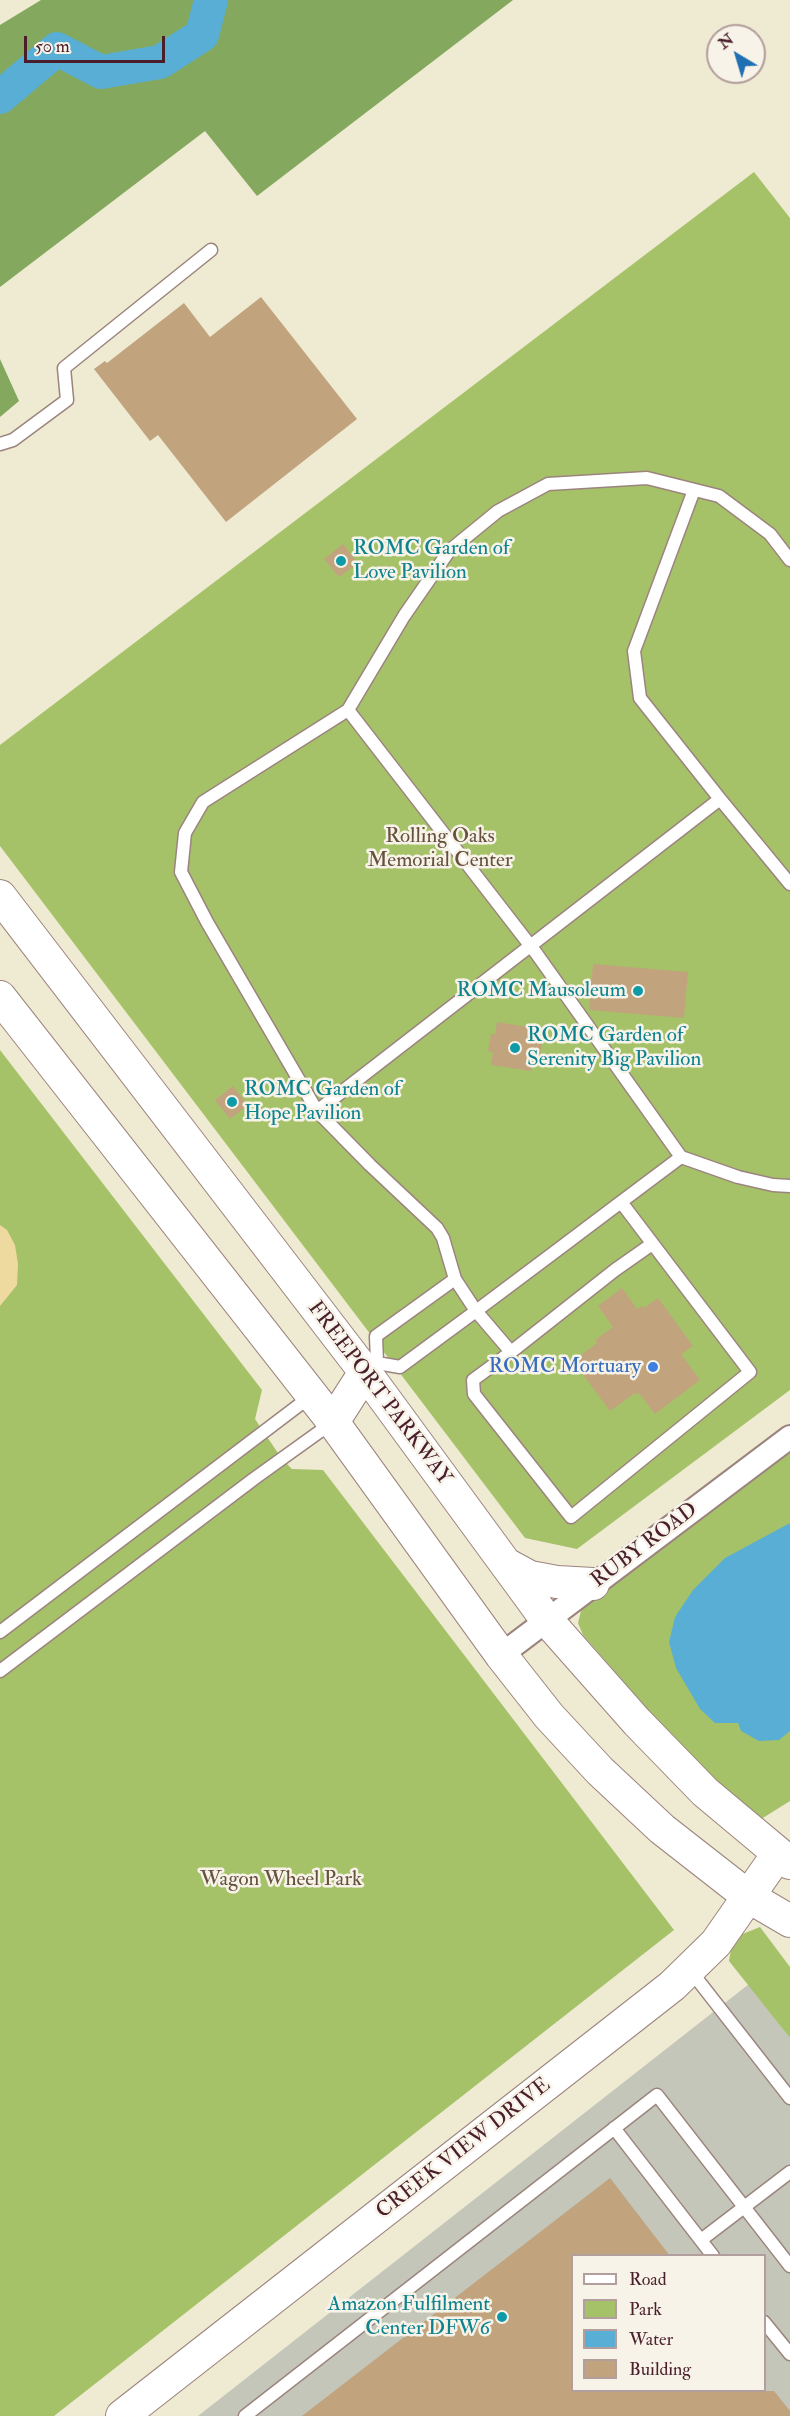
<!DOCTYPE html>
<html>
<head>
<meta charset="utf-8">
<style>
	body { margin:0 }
	#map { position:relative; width:790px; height:2416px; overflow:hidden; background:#efead2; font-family:"IM FELL Double Pica",serif }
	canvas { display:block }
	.legend { position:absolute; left:571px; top:2254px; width:195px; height:138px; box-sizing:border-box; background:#f7f3e8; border:2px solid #b29e9c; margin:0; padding:8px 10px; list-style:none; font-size:18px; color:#4a1f2b }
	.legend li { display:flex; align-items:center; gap:12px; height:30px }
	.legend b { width:30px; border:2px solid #b29e9c }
	.north { position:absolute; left:706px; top:24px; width:60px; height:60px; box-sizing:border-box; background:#f7f3e8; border:2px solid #b29e9c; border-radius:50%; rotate:322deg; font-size:16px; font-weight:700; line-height:24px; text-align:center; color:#4a1f2b }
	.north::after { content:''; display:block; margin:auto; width:21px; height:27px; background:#1f6fb2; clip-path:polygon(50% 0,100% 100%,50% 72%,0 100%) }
	.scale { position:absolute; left:24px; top:36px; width:141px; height:27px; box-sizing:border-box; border:3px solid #4a1f2b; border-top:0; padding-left:8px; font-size:18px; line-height:21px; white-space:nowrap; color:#4a1f2b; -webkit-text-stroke:4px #f7f3e8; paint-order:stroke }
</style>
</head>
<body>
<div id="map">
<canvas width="790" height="2416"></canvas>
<ul class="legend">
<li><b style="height:8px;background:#fff"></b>Road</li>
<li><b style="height:16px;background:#a6c269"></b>Park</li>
<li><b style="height:16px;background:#58aed4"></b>Water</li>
<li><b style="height:16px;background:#c1a37e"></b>Building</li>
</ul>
<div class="north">N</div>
<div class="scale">50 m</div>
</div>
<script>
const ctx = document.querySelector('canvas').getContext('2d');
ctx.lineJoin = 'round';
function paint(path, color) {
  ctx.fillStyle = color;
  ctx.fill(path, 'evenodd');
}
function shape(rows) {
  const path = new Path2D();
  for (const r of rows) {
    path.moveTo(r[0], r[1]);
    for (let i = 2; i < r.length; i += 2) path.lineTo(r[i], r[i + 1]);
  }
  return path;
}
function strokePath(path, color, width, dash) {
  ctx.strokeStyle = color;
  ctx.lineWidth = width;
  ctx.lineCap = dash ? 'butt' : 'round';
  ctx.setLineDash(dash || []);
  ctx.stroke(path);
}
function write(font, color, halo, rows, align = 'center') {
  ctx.font = font + ' "IM FELL Double Pica",serif';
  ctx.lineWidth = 5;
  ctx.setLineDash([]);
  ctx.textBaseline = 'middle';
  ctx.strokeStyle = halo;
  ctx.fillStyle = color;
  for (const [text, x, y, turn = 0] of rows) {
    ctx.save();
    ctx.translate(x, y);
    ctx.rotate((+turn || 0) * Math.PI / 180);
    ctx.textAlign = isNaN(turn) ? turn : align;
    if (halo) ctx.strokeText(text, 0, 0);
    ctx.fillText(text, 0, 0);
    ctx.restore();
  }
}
const industrial = shape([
	[749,1984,790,2038,790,2416,198,2416],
	[572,2256,764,2256,764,2390,572,2390]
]);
const green = shape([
	[754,172,790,218,790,1390,577,1549,525,1538,0,846,0,745],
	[0,1050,262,1390,255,1419,282,1459,292,1469,323,1470,674,1930,54,2416,0,2416],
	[790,1450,790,1801,758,1821,675,1747,655,1718,583,1635,578,1623,582,1607],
	[760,1927,790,1967,790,2038,729,1961,731,1950,740,1935]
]);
const forest = shape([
	[41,0,513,0,257,196,205,131,0,287,0,25],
	[0,359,19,401,0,417]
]);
const sand = shape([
	[0,1225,7,1230,15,1245,18,1264,17,1285,0,1306]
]);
const water = shape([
	[790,1523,790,1731,779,1740,759,1741,741,1731,738,1723,715,1723,700,1709,676,1668,669,1642,675,1617,693,1590,725,1558]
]);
const river = shape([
	[0,97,57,49,101,72,160,62,202,35,211,0]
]);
const building = shape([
	[261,297,357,419,226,522,158,435,150,441,94,369,105,361,107,363,184,303,210,337],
	[343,544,358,563,339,577,324,559],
	[593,964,688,972,684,1018,589,1010],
	[497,1022,540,1029,538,1044,542,1044,539,1060,533,1059,531,1071,491,1065,493,1052,488,1051,491,1034,495,1034],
	[233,1086,248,1105,230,1119,215,1100],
	[622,1288,637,1309,642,1306,644,1308,658,1298,693,1346,681,1354,700,1380,655,1414,639,1393,636,1395,635,1393,610,1411,573,1361,597,1343,595,1340,613,1327,598,1306],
	[610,2178,670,2256,573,2256,573,2391,774,2391,790,2411,790,2416,302,2416]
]);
const lane = shape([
	[0,444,13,440,67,400,64,368,211,250],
	[694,490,634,651,640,698,720,799,790,884],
	[348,710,404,616,449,551,498,511,548,484,647,478,719,496,770,534,790,560],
	[317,1111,720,799],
	[681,1157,738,1177,773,1185,790,1186],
	[511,1352,615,1270,652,1244],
	[377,1363,376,1336,455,1279],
	[366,1371,377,1363,400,1367,476,1311,560,1248,621,1202,681,1157,536,953,348,710,203,802,185,833,181,872,207,922,317,1111,370,1165,437,1228,443,1238,455,1279,476,1311,511,1352,473,1380,474,1394,571,1517,750,1372,621,1202],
	[0,1632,311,1396],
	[0,1671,255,1478,333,1422],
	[690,1970,790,2098],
	[614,2128,713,2256],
	[701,2240,790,2172],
	[764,2322,790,2354],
	[245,2416,657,2095,790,2266]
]);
const street = shape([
	[501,1655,790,1437]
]);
const secondary = shape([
	[0,896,365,1372,546,1619,637,1722,705,1792,790,1863],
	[0,997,333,1422,501,1655,549,1716,600,1771,662,1829,749,1897,790,1921],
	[333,1422,365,1372],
	[506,1564,530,1577,557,1582,593,1584],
	[122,2416,672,1986,716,1943,778,1854]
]);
const markers = [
	[341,561,6,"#0f9aa8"],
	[638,991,6,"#0f9aa8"],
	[515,1048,6,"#0f9aa8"],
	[232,1102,6,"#0f9aa8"],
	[653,1367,6,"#3f7fe0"],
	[502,2317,6,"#0f9aa8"]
];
const cultureNames = [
	["ROMC Garden of",353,549],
	["Love Pavilion",353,573],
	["ROMC Mausoleum",626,991,"right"],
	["ROMC Garden of",527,1036],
	["Serenity Big Pavilion",527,1060],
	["ROMC Garden of",244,1090],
	["Hope Pavilion",244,1114],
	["Amazon Fulfilment",490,2305,"right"],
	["Center DFW6",490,2329,"right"]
];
const parkNames = [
	["Rolling Oaks",440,837],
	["Memorial Center",440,861],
	["Wagon Wheel Park",281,1880]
];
const shopNames = [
	["ROMC Mortuary",641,1367]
];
const streetNames = [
	["FREEPORT PARKWAY",379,1394,53],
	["RUBY ROAD",645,1546,-37],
	["CREEK VIEW DRIVE",464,2149,-38]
];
paint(industrial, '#c3c6b9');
paint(green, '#a6c269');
paint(forest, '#84a85d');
paint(sand, '#eeda9e');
paint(water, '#58aed4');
strokePath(river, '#58aed4', 34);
paint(building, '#c1a37e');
strokePath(lane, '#9c847e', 15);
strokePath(street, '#9c847e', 26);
strokePath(secondary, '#9c847e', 34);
strokePath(lane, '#fff', 12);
strokePath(street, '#fff', 22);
strokePath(secondary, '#fff', 32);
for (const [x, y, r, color] of markers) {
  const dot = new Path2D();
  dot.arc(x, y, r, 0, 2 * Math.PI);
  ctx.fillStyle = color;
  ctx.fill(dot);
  strokePath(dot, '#f7f3e8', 2);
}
write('21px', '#0d838f', '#f7f3e8', cultureNames, 'left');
write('21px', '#66503e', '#f7f3e8', parkNames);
write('21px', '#366cbe', '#f7f3e8', shopNames, 'right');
write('21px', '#4a1f2b', '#f7f3e8', streetNames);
</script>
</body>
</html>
